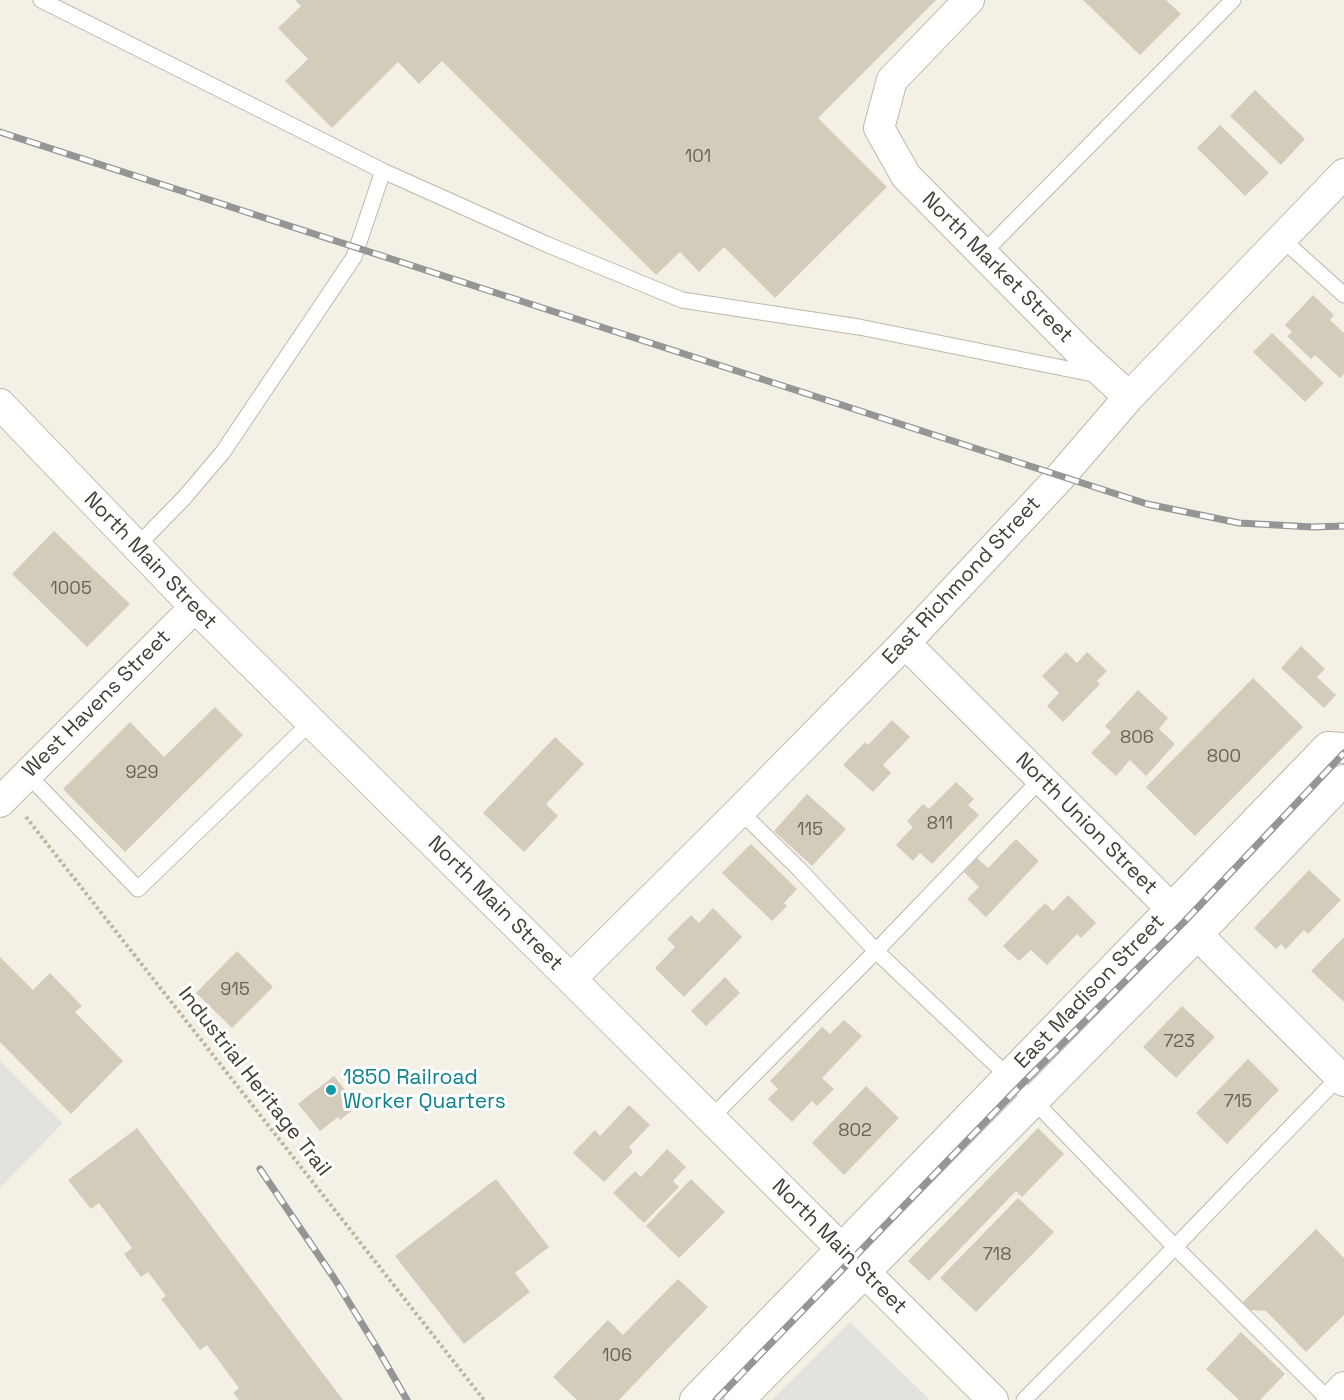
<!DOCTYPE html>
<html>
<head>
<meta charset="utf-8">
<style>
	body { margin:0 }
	canvas { display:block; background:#f3f0e6 }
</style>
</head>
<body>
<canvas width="1344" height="1400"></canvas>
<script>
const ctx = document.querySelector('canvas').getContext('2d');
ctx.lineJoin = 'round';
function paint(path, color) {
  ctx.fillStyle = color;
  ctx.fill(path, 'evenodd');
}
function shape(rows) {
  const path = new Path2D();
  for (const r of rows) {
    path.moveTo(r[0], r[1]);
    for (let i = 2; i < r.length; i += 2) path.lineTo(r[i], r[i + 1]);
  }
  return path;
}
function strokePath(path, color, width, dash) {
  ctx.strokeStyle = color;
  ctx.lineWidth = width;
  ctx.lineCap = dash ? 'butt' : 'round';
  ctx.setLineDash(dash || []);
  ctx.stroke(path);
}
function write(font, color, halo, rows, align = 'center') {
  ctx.font = font + ' "Space Grotesk",sans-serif';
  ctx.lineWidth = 6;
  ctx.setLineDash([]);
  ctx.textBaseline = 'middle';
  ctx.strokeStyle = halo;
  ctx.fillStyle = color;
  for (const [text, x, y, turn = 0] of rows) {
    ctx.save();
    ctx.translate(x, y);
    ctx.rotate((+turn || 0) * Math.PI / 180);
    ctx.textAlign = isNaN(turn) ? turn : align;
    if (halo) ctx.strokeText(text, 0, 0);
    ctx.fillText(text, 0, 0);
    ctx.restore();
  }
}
const parking = shape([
	[0,1061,63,1123,0,1188],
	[850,1322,930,1400,772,1400]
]);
const building = shape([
	[295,0,936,0,818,118,887,187,775,298,724,247,699,272,680,252,656,275,442,61,419,84,398,62,332,128,285,81,308,59,278,28,301,6],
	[1083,0,1166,0,1181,14,1140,55],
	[1255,90,1305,139,1281,165,1230,116],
	[1220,125,1269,173,1245,196,1197,148],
	[1313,295,1334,315,1330,320,1344,333,1344,374,1340,378,1315,355,1311,359,1287,336,1292,332,1285,325],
	[1272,333,1324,383,1305,402,1253,352],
	[54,531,130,604,87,647,12,574],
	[1301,646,1325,669,1317,677,1336,695,1324,708,1281,668],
	[1066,652,1077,663,1087,652,1107,671,1097,681,1100,684,1063,722,1047,706,1059,693,1042,676],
	[1253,678,1303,727,1195,836,1146,787],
	[1138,690,1168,718,1159,729,1175,744,1146,776,1130,760,1116,776,1091,753,1111,732,1105,726],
	[215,707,243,735,125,852,63,789,130,722,164,757],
	[892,720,910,737,883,765,891,773,873,792,843,765,865,742,868,745],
	[555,737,584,764,546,804,558,816,524,852,483,813],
	[956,782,974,799,968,805,979,815,932,864,920,853,913,861,896,845,913,827,907,821,923,804,929,809],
	[807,794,846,829,812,866,774,831],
	[1016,839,1039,861,986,917,967,899,979,887,964,872,977,858,988,868],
	[751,844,797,889,784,903,787,906,772,921,722,873],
	[1309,870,1341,900,1308,934,1304,930,1286,949,1281,944,1276,949,1254,928],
	[1068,895,1096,923,1081,938,1077,934,1047,965,1031,950,1019,961,1003,946,1045,903,1053,911],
	[713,908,742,937,684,997,655,968,675,947,667,939,691,915,699,923],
	[1344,937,1344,1002,1311,971],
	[237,951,273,987,232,1028,196,993],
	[0,957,33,990,50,973,82,1006,75,1012,123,1061,71,1114,0,1042],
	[725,977,740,993,706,1026,691,1011],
	[1182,1006,1215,1037,1176,1078,1143,1047],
	[844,1020,862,1036,822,1078,834,1089,817,1106,812,1101,792,1122,768,1099,778,1089,770,1081,822,1027,830,1034],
	[1248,1059,1279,1090,1227,1144,1196,1113],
	[334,1076,358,1106,340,1120,338,1117,320,1131,298,1104],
	[866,1086,899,1118,844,1175,812,1143],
	[629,1105,650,1125,629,1147,633,1152,604,1182,573,1153,595,1130,600,1136],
	[137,1128,343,1400,239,1400,233,1393,239,1388,207,1345,200,1350,161,1299,166,1296,148,1272,141,1277,124,1254,132,1248,99,1203,91,1209,68,1180],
	[1038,1128,1064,1154,1022,1197,1016,1191,929,1281,908,1261],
	[667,1149,686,1167,673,1181,679,1187,644,1223,613,1193,635,1171,641,1177],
	[496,1179,549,1247,515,1273,530,1292,464,1344,395,1256],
	[691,1179,725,1212,679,1258,646,1226],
	[1018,1198,1054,1232,976,1312,940,1278],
	[1316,1229,1344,1258,1344,1315,1306,1352,1266,1311,1250,1310,1242,1303],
	[678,1279,708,1307,619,1400,577,1400,553,1377,608,1320,623,1335],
	[1241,1332,1285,1374,1260,1400,1239,1400,1206,1369]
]);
const path = shape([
	[26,817,484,1400]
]);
const lane = shape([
	[41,0,383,171,546,244,682,300,859,327,1098,375],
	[1281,238,1344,295],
	[983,253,1233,0],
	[136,547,184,498,223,452,354,257,383,171],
	[27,774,138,889,311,722],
	[740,811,799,869,876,951,1034,1101,1175,1247,1329,1400],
	[710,1119,876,951,1041,779],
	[1024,1400,1144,1279,1340,1076]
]);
const street = shape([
	[969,0,892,80,879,128,906,176,1081,353,1129,397],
	[0,404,195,607,571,979,993,1400],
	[905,643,1344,1081],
	[0,802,195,607],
	[571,979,740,811,905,643,1061,476,1129,397,1344,174],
	[695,1400,1328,747,1344,748],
	[739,1400,1197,935,1344,780],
	[1332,1400,1344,1387]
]);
const rail = shape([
	[0,132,1147,504,1239,523,1313,527,1344,526],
	[260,1169,334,1278,377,1348,407,1400],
	[716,1400,1019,1087,1184,922,1344,753]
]);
const markers = [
	[331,1090,6,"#0f9aa8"]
];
const numberNames = [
	["101",698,157],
	["1005",71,589],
	["806",1137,738],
	["800",1224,757],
	["929",142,773],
	["811",940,824],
	["115",810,830],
	["915",235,990],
	["723",1179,1042],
	["715",1238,1102],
	["802",855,1131],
	["718",997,1255],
	["106",617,1356]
];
const streetNames = [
	["North Market Street",997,268,45],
	["North Main Street",150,561,46],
	["East Richmond Street",962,581,-47],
	["West Havens Street",97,704,-45],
	["North Union Street",1086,824,45],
	["North Main Street",495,904,45],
	["East Madison Street",1090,992,-46],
	["Industrial Heritage Trail",254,1082,52],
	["North Main Street",839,1247,45]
];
const cultureNames = [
	["1850 Railroad",343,1078],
	["Worker Quarters",343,1102]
];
paint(parking, '#e4e2de');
paint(building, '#d4ccbb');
strokePath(lane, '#beb8a9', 17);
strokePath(street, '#beb8a9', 32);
strokePath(path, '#c0b59a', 4, [3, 3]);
strokePath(lane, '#fff', 15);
strokePath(street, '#fff', 30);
strokePath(rail, '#959595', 7);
strokePath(rail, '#fff', 4.5, [14]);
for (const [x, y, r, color] of markers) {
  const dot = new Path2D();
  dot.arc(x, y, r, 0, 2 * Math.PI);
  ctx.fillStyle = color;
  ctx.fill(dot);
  strokePath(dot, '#fff', 2);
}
write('18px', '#696356', null, numberNames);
write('21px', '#454035', '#fff', streetNames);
write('21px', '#0d838f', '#fff', cultureNames, 'left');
</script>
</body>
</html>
